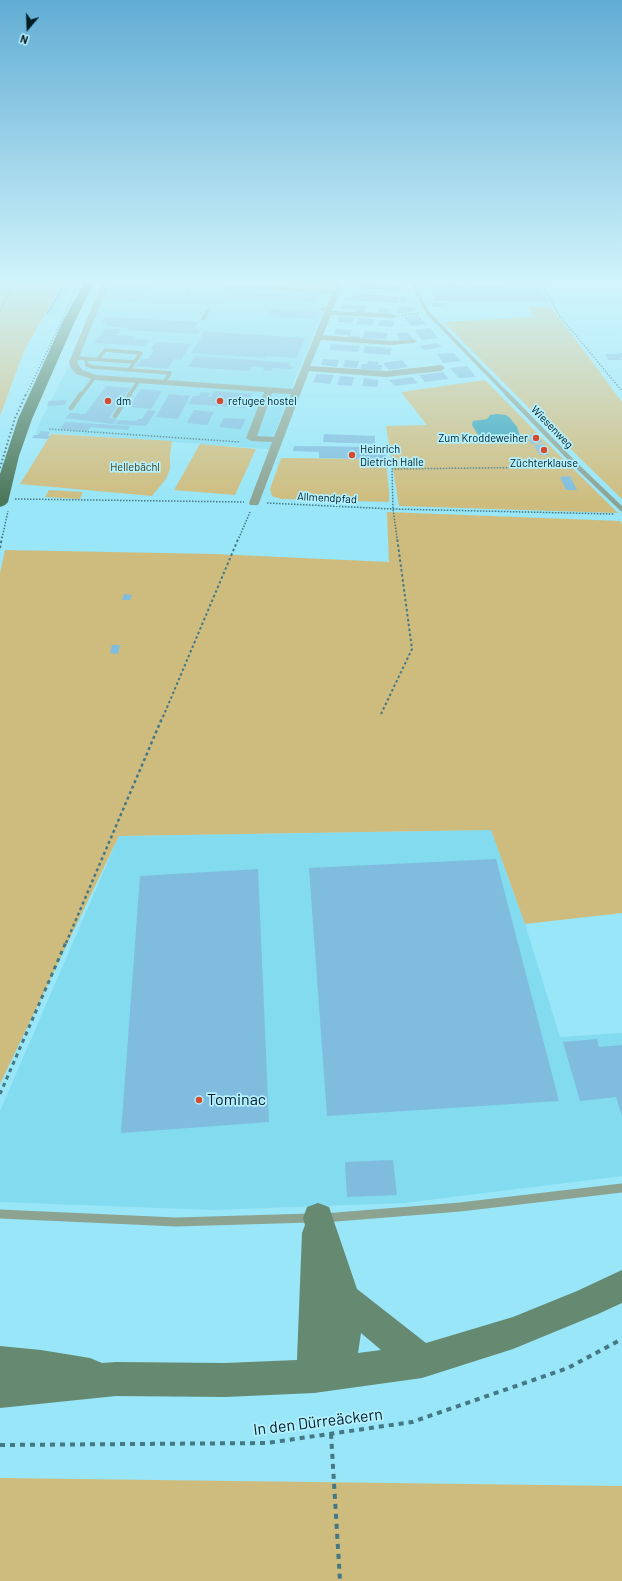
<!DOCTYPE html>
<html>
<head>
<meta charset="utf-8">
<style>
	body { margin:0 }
	#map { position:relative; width:622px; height:1581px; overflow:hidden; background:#98e6f7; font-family:Barlow,sans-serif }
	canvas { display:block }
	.north { position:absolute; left:8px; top:8px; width:40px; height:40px; -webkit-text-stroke:3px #b4f0fe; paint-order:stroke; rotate:199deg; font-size:11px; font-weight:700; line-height:16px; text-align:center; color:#001d24 }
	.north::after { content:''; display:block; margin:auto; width:14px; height:18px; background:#001d24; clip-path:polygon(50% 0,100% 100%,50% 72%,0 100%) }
</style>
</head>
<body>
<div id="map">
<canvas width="622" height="1581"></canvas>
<div class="north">N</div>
</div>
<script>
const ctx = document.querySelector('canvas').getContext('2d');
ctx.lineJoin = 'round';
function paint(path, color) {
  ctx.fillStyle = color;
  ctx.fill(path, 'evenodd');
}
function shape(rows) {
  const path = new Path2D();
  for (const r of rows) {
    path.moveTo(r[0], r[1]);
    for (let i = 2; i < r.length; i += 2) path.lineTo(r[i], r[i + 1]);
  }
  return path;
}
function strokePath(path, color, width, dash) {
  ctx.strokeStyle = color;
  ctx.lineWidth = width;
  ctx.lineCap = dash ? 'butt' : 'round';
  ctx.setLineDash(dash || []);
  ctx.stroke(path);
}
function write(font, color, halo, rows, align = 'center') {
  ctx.font = font + ' Barlow,sans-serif';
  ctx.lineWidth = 3.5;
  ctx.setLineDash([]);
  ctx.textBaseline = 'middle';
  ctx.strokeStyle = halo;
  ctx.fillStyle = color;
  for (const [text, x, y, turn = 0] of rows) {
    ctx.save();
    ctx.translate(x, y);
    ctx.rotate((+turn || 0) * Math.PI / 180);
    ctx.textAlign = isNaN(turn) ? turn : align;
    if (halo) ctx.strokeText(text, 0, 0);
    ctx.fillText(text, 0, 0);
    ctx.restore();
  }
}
const built = shape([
	[65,281,74,281,59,305,62,305,58,316,44,316],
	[112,281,164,282,331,291,292,387,269,449,50,433,48,436,36,436,38,426],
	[491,830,525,924,560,1037,622,1033,622,1176,404,1203,213,1210,0,1202,0,1111,119,836]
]);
const green = shape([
	[0,281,64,281,24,351,0,416],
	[273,281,335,281,331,290,270,287],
	[456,281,538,281,541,287,457,286],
	[528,307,551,307,622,402,622,499,548,427,444,322,534,317],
	[485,380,546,442,618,513,399,506,386,426,427,425,401,392],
	[51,434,172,441,170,456,170,469,166,479,152,496,20,484],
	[200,444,256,449,235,495,174,490],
	[281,458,386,459,389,491,389,502,281,499,272,496,270,489],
	[49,490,83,492,80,499,45,497],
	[387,512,620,521,622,524,622,913,525,924,491,830,119,836,0,1084,0,573,5,550,215,554,389,562],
	[0,1478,622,1486,622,1581,0,1581]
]);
const water = shape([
	[497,414,506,415,510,418,517,427,521,439,512,440,504,434,487,439,480,436,477,433,472,425,473,421,487,419,490,415]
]);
const building = shape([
	[423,281,437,281,437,285,424,285],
	[441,281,455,281,455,286,541,287,548,302,435,301,431,286,445,286,445,283,442,283],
	[359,282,401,285,400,290,357,287],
	[117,284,133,285,154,286,141,302,106,300,113,294,111,293],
	[235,289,250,290,248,293,304,295,305,292,320,293,317,302,256,298,256,300,230,298],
	[354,293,408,297,406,302,351,298],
	[431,303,444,303,445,307,433,307],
	[342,305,366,306,365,313,355,312,356,309,341,309],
	[398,306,408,307,414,308,416,311,396,314],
	[378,308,392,309,390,313,377,312],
	[271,309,317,312,314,319,268,316],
	[418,315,426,324,411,326,404,317],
	[339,316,354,317,352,323,337,322],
	[106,317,198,322,194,328,201,329,198,334,127,330,128,328,105,326,107,324,101,323],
	[359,318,375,319,373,325,356,324],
	[380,320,395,321,393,327,378,326],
	[430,328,438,338,422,340,414,330],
	[106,329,121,329,116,335,134,336,132,339,150,340,145,346,94,343],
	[336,329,352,330,350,336,360,336,359,339,348,339,349,335,334,334],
	[205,331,231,333,305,338,296,358,266,356,265,358,191,353],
	[365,331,388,333,386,339,362,338],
	[408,332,413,339,400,340,396,333],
	[156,342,191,344,181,360,174,359,168,369,136,366,142,359,148,359,155,349,151,349],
	[437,343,442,347,424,350,419,346],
	[331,344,360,346,358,352,329,350],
	[365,346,392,348,390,355,363,353],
	[454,353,461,361,443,363,437,354],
	[618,353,622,353,622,357,620,357,622,360,608,360,605,354,619,354],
	[195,356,290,363,289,366,293,366,292,369,272,368,271,371,263,370,264,367,252,366,249,371,188,367],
	[323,359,339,360,337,367,321,365],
	[345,360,359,361,357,368,343,367],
	[402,360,408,367,389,370,383,363],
	[368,361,379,362,378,365,382,365,381,370,361,369,362,364,367,364],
	[467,366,476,377,459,378,450,368],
	[443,372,449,379,425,382,419,375],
	[317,374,334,375,330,384,313,382],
	[340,376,354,377,352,386,337,385],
	[412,377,418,383,395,386,389,380],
	[364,378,379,380,377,387,362,386],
	[106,386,130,388,109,418,117,419,113,424,65,418,70,413,85,414],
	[141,389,162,391,151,409,129,407],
	[214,391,252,394,246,408,189,404,193,396,199,396,201,392,210,393,208,397,211,397],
	[169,394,190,396,178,419,156,417],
	[67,400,65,405,47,406,49,401],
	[148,410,156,411,146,426,115,424,118,420,137,421,138,419,142,419],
	[194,410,214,412,207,425,187,423],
	[224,418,246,419,241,429,219,427],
	[65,422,130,426,128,430,90,427,88,431,60,429],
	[41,431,50,432,47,436,50,436,48,439,32,438,34,435,38,435],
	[324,434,375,436,375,444,323,442],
	[535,434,543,442,532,444,528,440,531,439,527,435],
	[544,444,549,455,540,455,534,445],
	[294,446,385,447,386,459,319,458,319,452,293,451],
	[570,476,577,490,566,490,560,477],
	[124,594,132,595,130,600,122,600],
	[112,645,120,645,118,654,110,653],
	[496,859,559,1101,327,1116,309,868],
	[258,869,269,1122,121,1133,140,876],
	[597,1039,599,1047,622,1045,622,1116,616,1097,580,1101,563,1042],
	[393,1160,397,1195,347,1197,345,1162]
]);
const pathFar4 = shape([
	[540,281,559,315,622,391],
	[348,287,394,290],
	[186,295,193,281],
	[345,299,398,302],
	[0,311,14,281],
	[402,315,419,313],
	[49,429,240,442],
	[15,499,244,502],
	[267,503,393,509,614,514],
	[2,538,8,511],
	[239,538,250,512],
	[397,538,393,509,392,469,564,467]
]);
const pathFar3 = shape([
	[0,548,2,537],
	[381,714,412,649,397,537],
	[163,717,239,537]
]);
const pathFar2 = shape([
	[66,943,163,716]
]);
const pathFar1 = shape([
	[0,1094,66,942]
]);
const path = shape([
	[331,1434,340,1581],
	[0,1445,267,1443,412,1422,568,1368,622,1339]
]);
const laneFar2 = shape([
	[411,281,428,313,508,395],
	[227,289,236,286,245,286,337,292],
	[322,309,329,310],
	[203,319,208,311],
	[75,358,135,362],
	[86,359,87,365,93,367,170,373,164,383],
	[98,359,105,350,141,353,129,370],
	[81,395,95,377],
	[129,395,139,381]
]);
const laneFar1 = shape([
	[507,394,578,467,622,509],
	[71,408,81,394],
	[115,416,130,394]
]);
const lane = shape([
	[0,1214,176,1222,311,1218],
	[324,1218,460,1207,622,1188]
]);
const street = shape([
	[103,281,110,281,77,362,82,370,96,375,293,389,337,281,344,281,332,311,393,314,397,316,393,318,331,315,323,335,390,341,413,339,417,341,413,343,390,345,321,340,310,366,386,371,441,365,445,368,441,371,386,377,309,371,259,503,258,505,250,505,249,503,272,442,251,441,246,438,264,392,95,380,76,374,71,368,69,362,103,281],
	[272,393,291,394,274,437,257,436,272,393]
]);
const secondary = shape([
	[318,1203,329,1207,357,1289,426,1343,513,1317,577,1291,622,1270,622,1303,598,1314,513,1349,422,1378,314,1393,225,1397,116,1396,0,1408,0,1346,41,1350,90,1358,102,1363,116,1362,225,1363,297,1360,302,1233,305,1225,303,1218,307,1207,318,1203],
	[361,1333,381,1350,358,1353,361,1333]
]);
const primary = shape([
	[85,281,95,281,75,321,32,419,19,456,8,502,5,505,0,507,0,474,18,419,63,321,85,281]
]);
const tram = shape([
	[47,314,67,281]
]);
const railFar1 = shape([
	[26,395,66,312,79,281]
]);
const rail = shape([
	[0,468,15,418,26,394]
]);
const markers = [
	[108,401,4,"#d64b2d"],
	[220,401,4,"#d64b2d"],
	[536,438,4,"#d64b2d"],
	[544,450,4,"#d64b2d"],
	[352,455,4,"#d64b2d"],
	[199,1100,4,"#d64b2d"]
];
const farPoinames = [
	["dm",116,401],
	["refugee hostel",228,401],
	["Zum Kroddeweiher",528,438,"right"],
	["Heinrich",360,449],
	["Dietrich Halle",360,462],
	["Züchterklause",544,463,"center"]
];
const farStreetnames = [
	["Wiesenweg",552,427,46],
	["Allmendpfad",327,498,3]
];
const farParknames = [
	["Hellebächl",135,467]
];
const nearPoinames = [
	["Tominac",207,1100]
];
const nearStreetnames = [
	["In den Dürreäckern",318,1422,-7]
];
paint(built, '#83dbef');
paint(green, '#cebc7e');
paint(water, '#36a2b7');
paint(building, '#7fbcde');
strokePath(pathFar4, '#457884', 1.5, [1.5, 1.5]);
strokePath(pathFar3, '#457884', 2, [2.5, 2.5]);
strokePath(pathFar2, '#457884', 2.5, [3, 3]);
strokePath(pathFar1, '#457884', 3, [4, 4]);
strokePath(path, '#457884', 4, [5, 5]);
strokePath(laneFar2, '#8ca392', 3.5);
strokePath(laneFar1, '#8ca392', 4.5);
strokePath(lane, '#8ca392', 9);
paint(street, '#8ca392');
paint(secondary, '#668971');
paint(primary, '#4b7659');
strokePath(tram, '#32606a', 1);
strokePath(railFar1, '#32606a', 1.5, [1, 2]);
strokePath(rail, '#32606a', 2, [1.5, 2.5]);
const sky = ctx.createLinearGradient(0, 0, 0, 503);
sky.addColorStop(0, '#61add4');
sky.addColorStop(0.56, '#d1f4fb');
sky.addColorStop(1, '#d1f4fb00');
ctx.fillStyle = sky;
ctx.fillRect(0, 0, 622, 503);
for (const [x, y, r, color] of markers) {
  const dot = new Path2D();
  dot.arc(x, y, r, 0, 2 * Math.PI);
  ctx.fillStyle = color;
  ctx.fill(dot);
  strokePath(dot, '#b4f0fe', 1.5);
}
write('11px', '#001d24', '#b4f0fe', farPoinames, 'left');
write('11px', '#001d24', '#b4f0fe', farStreetnames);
write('11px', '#43370b', '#b4f0fe', farParknames);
write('16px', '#001d24', '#b4f0fe', nearPoinames, 'left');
write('16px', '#001d24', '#b4f0fe', nearStreetnames);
</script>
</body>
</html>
